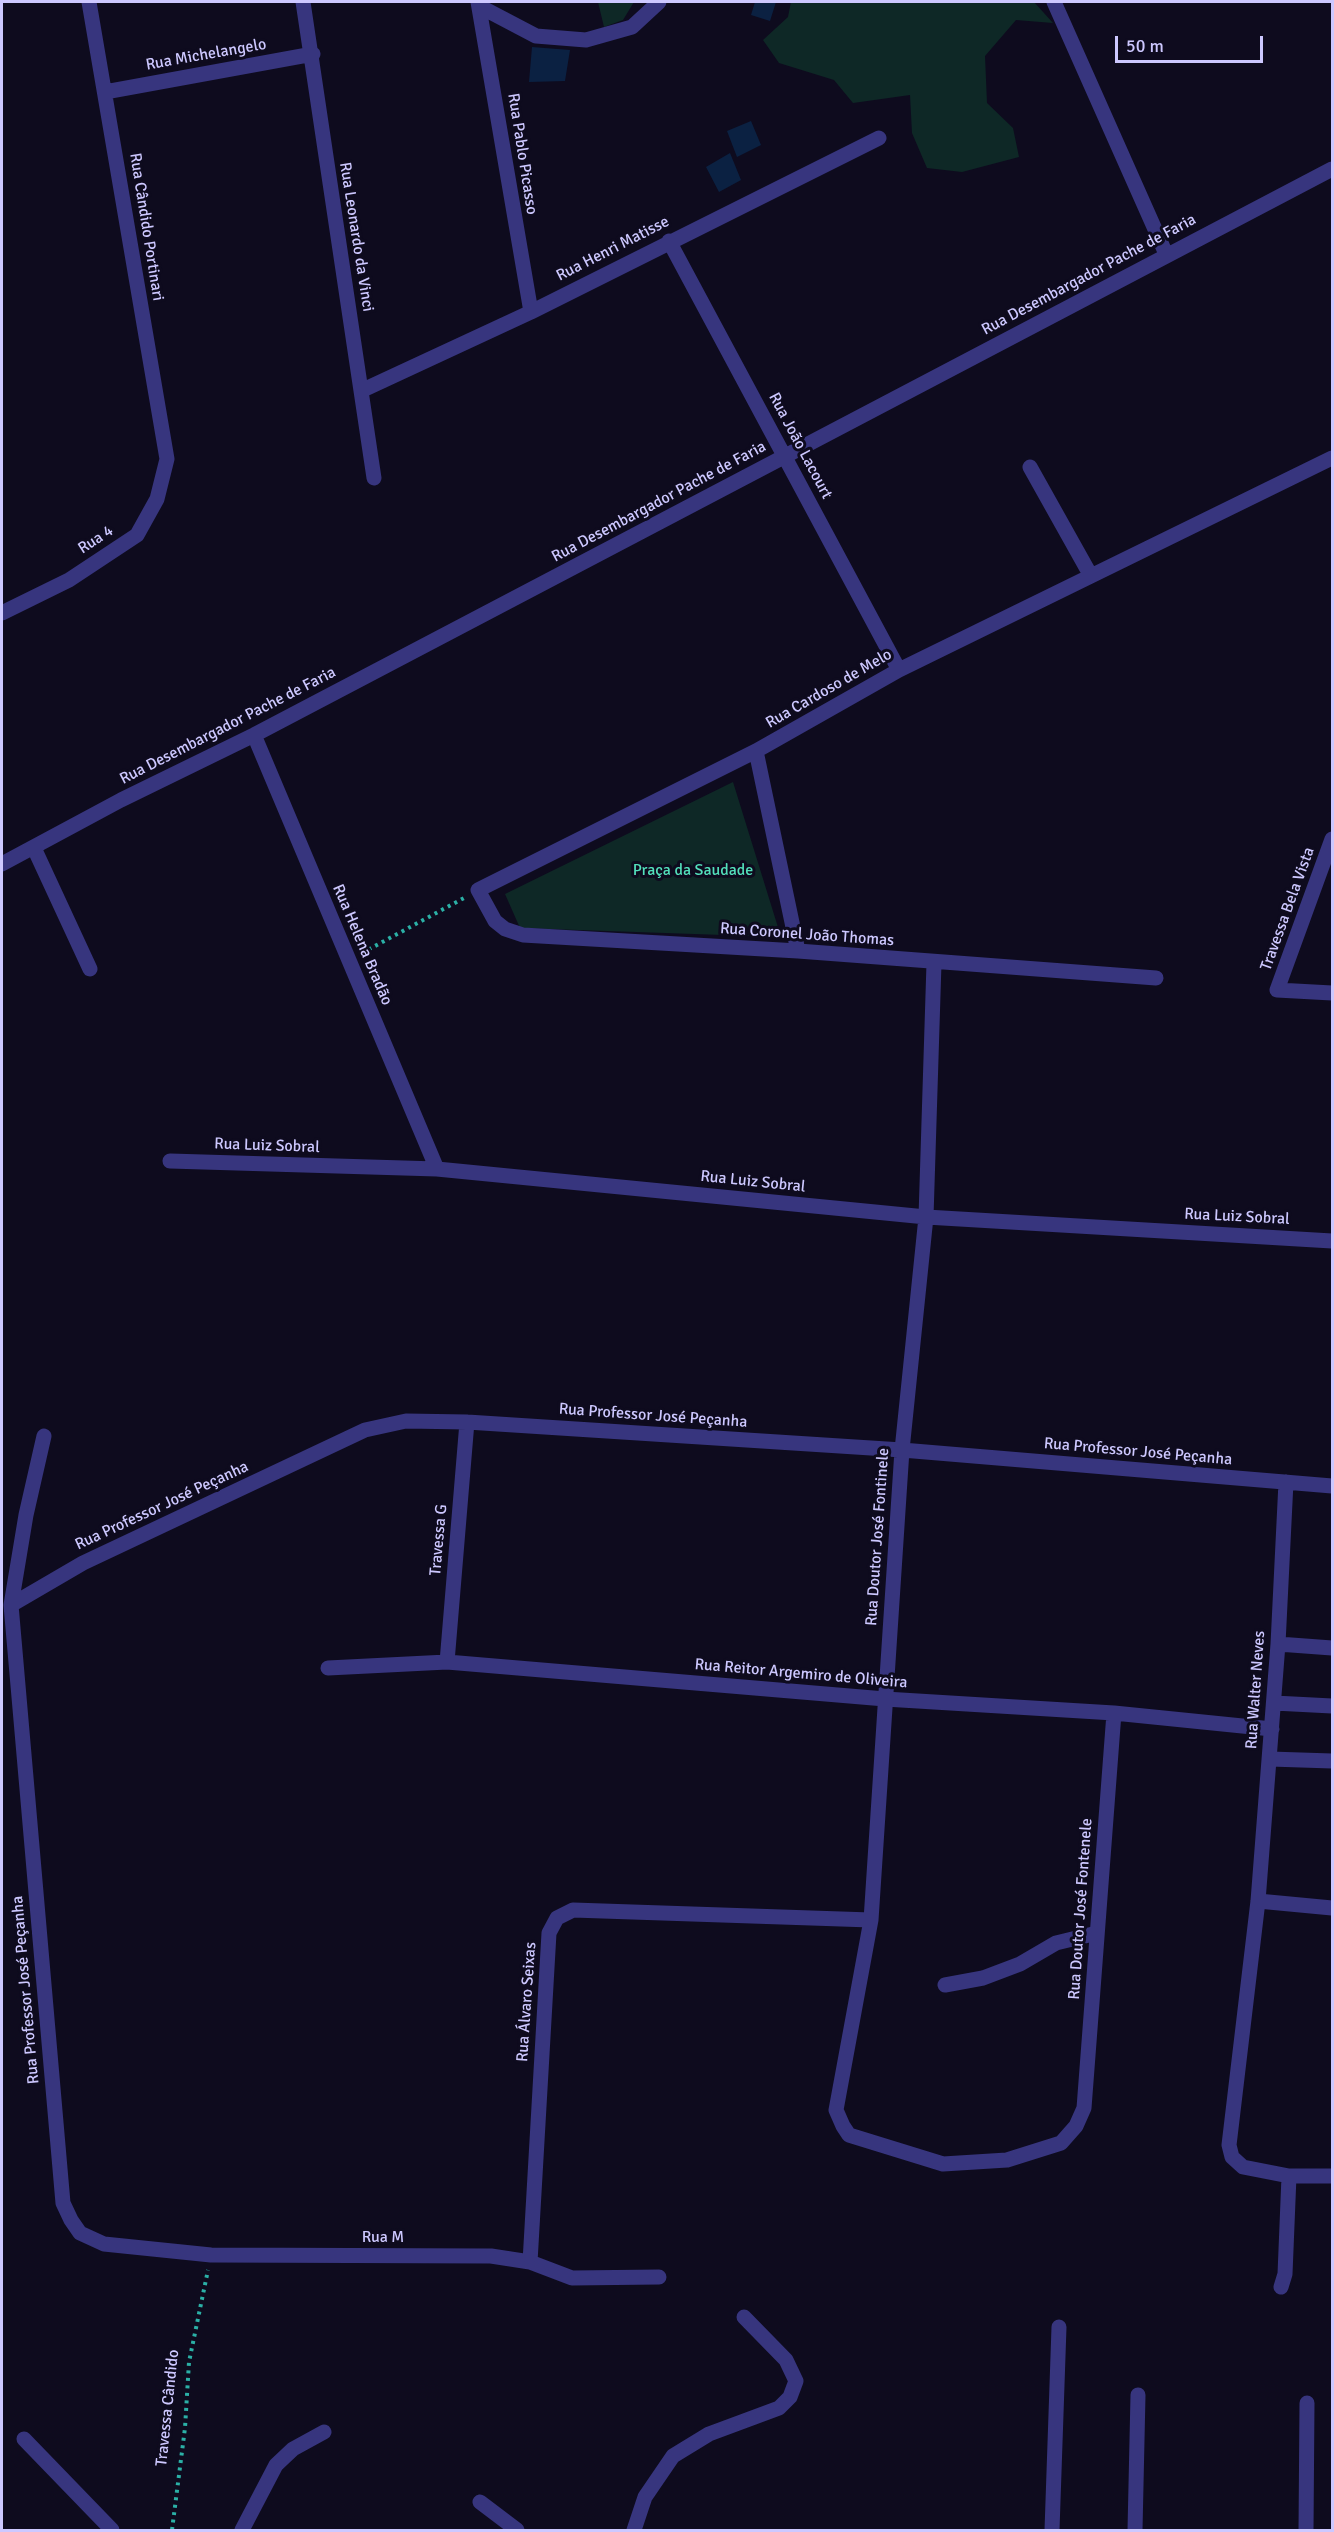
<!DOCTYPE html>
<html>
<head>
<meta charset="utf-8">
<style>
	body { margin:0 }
	#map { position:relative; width:1334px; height:2532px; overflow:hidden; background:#0e0b1e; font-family:Signika,sans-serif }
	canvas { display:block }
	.frame { position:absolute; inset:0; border:3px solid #cdc8ff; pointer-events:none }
	.scale { position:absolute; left:1115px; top:36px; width:148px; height:27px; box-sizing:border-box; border:3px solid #cdc8ff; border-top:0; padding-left:8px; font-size:18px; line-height:21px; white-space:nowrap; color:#cdc8ff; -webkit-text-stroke:4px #0e0b1e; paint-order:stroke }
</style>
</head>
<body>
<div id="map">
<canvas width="1334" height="2532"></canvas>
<div class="frame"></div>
<div class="scale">50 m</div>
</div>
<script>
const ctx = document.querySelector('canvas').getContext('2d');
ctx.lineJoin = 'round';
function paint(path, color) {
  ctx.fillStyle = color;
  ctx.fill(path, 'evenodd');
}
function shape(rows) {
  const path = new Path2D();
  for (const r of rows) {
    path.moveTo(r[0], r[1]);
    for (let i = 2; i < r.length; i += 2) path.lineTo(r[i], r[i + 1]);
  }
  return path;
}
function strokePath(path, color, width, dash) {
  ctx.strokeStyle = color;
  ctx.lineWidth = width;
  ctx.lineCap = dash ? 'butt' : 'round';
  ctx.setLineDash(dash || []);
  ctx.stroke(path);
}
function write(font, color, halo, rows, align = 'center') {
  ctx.font = font + ' Signika,sans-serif';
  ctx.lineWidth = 6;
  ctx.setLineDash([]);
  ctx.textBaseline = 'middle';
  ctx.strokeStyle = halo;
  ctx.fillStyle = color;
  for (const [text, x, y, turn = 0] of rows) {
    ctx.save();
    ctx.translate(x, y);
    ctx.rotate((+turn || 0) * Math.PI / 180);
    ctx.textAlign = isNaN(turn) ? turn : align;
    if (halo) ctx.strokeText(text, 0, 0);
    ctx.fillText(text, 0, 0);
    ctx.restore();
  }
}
const green = shape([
	[598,2,634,2,623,20,604,27],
	[791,2,1034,2,1053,23,1016,20,985,56,987,103,1013,128,1019,157,962,172,927,168,912,133,910,95,853,103,834,80,779,63,763,40,788,17],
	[733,782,781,937,520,928,505,894]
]);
const water = shape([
	[755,2,776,2,770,21,751,15],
	[532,47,570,50,565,81,529,82],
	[751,121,761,145,737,157,727,131],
	[730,153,741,180,719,192,706,167]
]);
const path = shape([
	[362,953,464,898],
	[172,2530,185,2428,189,2362,208,2270]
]);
const minor = shape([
	[303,2,374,478],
	[478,2,531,312],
	[1054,2,1166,254],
	[479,6,536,36,586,40,632,27,659,2],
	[105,92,313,54],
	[669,241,899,670],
	[363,390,531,312,879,138],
	[1030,467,1091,576],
	[2,613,69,580,137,535,157,499,167,459,89,2],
	[254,735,437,1169],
	[756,751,798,951],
	[1332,839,1277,990,1332,993],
	[34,848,90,969],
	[2,864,121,800,254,735,1332,169],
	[934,963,926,1217,902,1450,871,1920,836,2110,843,2126,849,2135,943,2164,1007,2160,1061,2143,1076,2126,1084,2108,1114,1713],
	[1156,978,798,951,523,935,505,929,495,921,478,890,756,751,899,670,1332,458],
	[170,1161,437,1169,926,1217,1332,1241],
	[44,1436,26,1515,11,1605,63,2203,71,2220,80,2233,104,2244,211,2255,491,2256,530,2262,572,2278,659,2277],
	[1286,1482,1278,1644,1258,1901,1229,2145,1232,2157,1243,2167,1289,2176,1332,2176],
	[11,1605,83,1563,365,1430,406,1421,467,1422,902,1450,1332,1486],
	[1278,1644,1332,1648],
	[447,1662,467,1422],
	[328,1668,447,1662,885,1699,1114,1713,1272,1729],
	[1274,1703,1332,1706],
	[1270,1759,1332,1761],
	[1258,1901,1332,1908],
	[945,1985,983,1978,1020,1964,1056,1943,1097,1933],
	[530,2262,549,1933,557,1918,573,1910,871,1920],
	[1281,2287,1285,2274,1289,2176],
	[24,2439,112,2530],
	[480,2502,517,2530],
	[242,2530,276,2465,293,2449,324,2432],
	[634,2530,645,2497,673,2456,709,2434,779,2408,790,2397,796,2381,786,2360,744,2317],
	[1052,2530,1059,2327],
	[1135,2530,1138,2395],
	[1306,2530,1307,2403]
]);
const streetNames = [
	["Rua Michelangelo",206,55,-10],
	["Rua Pablo Picasso",522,154,81],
	["Rua Cândido Portinari",146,227,81],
	["Rua Leonardo da Vinci",356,237,81],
	["Rua Henri Matisse",613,249,-27],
	["Rua Desembargador Pache de Faria",1089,275,-28],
	["Rua João Lacourt",800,446,62],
	["Rua Desembargador Pache de Faria",659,502,-28],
	["Rua 4",96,540,-33],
	["Rua Cardoso de Melo",829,689,-30],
	["Rua Desembargador Pache de Faria",228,726,-27],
	["Travessa Bela Vista",1288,909,-70],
	["Rua Coronel João Thomas",807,935,4],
	["Rua Helena Bradão",362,945,67],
	["Rua Luiz Sobral",267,1146,2],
	["Rua Luiz Sobral",753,1182,6],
	["Rua Luiz Sobral",1237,1217,3],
	["Rua Professor José Peçanha",653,1416,4],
	["Rua Professor José Peçanha",1138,1452,5],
	["Rua Professor José Peçanha",162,1506,-25],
	["Rua Doutor José Fontinele",878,1537,-86],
	["Travessa G",439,1540,-85],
	["Rua Reitor Argemiro de Oliveira",801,1674,5],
	["Rua Walter Neves",1256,1690,-86],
	["Rua Doutor José Fontenele",1081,1909,-86],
	["Rua Professor José Peçanha",26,1990,-95],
	["Rua Álvaro Seixas",527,2002,-86],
	["Rua M",383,2238],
	["Travessa Cândido",168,2408,-84]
];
const parkNames = [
	["Praça da Saudade",693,871]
];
paint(green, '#0e2826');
paint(water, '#0b2142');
strokePath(path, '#2bb0a6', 4, [3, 4.5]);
strokePath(minor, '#37357e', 15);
write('16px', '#cdc8ff', '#0e0b1e', streetNames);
write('16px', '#53e0bb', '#0e0b1e', parkNames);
</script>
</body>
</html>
